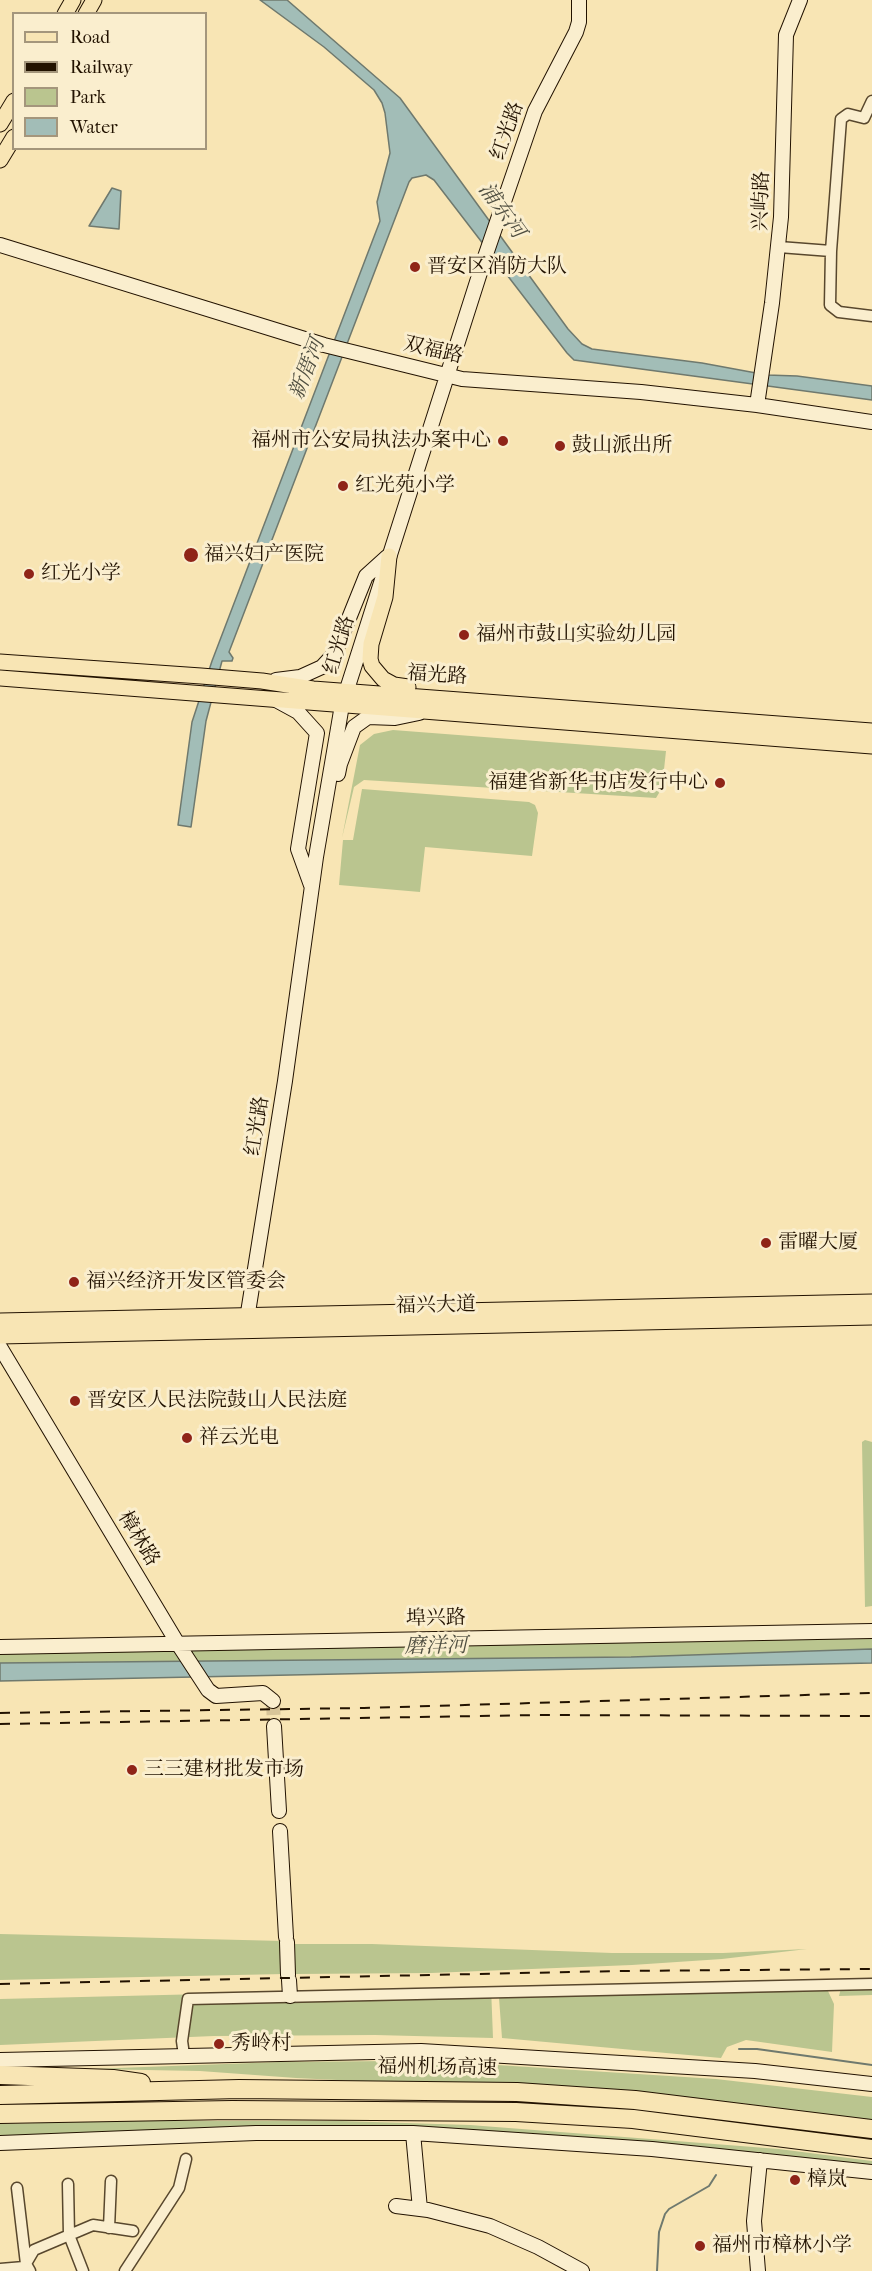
<!DOCTYPE html>
<html>
<head>
<meta charset="utf-8">
<style>
	body { margin:0 }
	#map { position:relative; width:872px; height:2271px; overflow:hidden; background:#f8e5b4; font-family:"IM FELL French Canon",serif }
	canvas { display:block }
	.legend { position:absolute; left:12px; top:12px; width:195px; height:138px; box-sizing:border-box; background:#faeece; border:2px solid #a4967c; margin:0; padding:8px 10px; list-style:none; font-size:18px; color:#221200 }
	.legend li { display:flex; align-items:center; gap:12px; height:30px }
	.legend b { width:30px; border:2px solid #a4967c }
</style>
</head>
<body>
<div id="map">
<canvas width="872" height="2271"></canvas>
<ul class="legend">
<li><b style="height:8px;background:#f8e5b4"></b>Road</li>
<li><b style="height:8px;background:#221200"></b>Railway</li>
<li><b style="height:16px;background:#bac58f"></b>Park</li>
<li><b style="height:16px;background:#a2bdb7"></b>Water</li>
</ul>
</div>
<script>
const ctx = document.querySelector('canvas').getContext('2d');
ctx.lineJoin = 'round';
function paint(path, color) {
  ctx.fillStyle = color;
  ctx.fill(path, 'evenodd');
}
function shape(rows) {
  const path = new Path2D();
  for (const r of rows) {
    path.moveTo(r[0], r[1]);
    for (let i = 2; i < r.length; i += 2) path.lineTo(r[i], r[i + 1]);
  }
  return path;
}
function strokePath(path, color, width, dash) {
  ctx.strokeStyle = color;
  ctx.lineWidth = width;
  ctx.lineCap = dash ? 'butt' : 'round';
  ctx.setLineDash(dash || []);
  ctx.stroke(path);
}
function write(font, color, halo, rows, align = 'center') {
  ctx.font = font + ' "IM FELL French Canon","Noto Serif SC",serif';
  ctx.lineWidth = 6;
  ctx.setLineDash([]);
  ctx.textBaseline = 'middle';
  ctx.strokeStyle = halo;
  ctx.fillStyle = color;
  for (const [text, x, y, turn = 0] of rows) {
    ctx.save();
    ctx.translate(x, y);
    ctx.rotate((+turn || 0) * Math.PI / 180);
    ctx.textAlign = isNaN(turn) ? turn : align;
    if (halo) ctx.strokeText(text, 0, 0);
    ctx.fillText(text, 0, 0);
    ctx.restore();
  }
}
const green = shape([
	[393,730,666,751,662,788,656,798,364,780,354,787,342,838,360,745,374,734],
	[362,789,529,802,535,805,538,813,532,856,425,847,420,892,339,885,343,840,353,840],
	[865,1440,872,1442,872,1606,865,1607,862,1442],
	[872,1633,872,1649,631,1657,0,1663,0,1649],
	[0,1934,283,1941,284,1974,0,1980],
	[295,1944,372,1944,612,1953,723,1953,807,1949,722,1959,632,1965,431,1973,295,1974],
	[491,1987,493,2038,375,2035,214,2036,0,2045,0,1999],
	[841,1988,872,1988,872,1995,839,1996],
	[821,1989,828,1991,834,2004,832,2052,746,2040,727,2047,721,2058,502,2038,499,1998],
	[393,2061,466,2063,716,2079,872,2097,872,2120,739,2103,644,2095,296,2078,200,2071,91,2069,279,2062],
	[126,2121,341,2121,470,2125,779,2149,872,2161,872,2168,536,2136,0,2139,0,2124]
]);
const water = shape([
	[260,0,287,0,400,98,568,329,582,344,592,349,702,363,767,375,797,376,872,386,872,400,574,360,567,353,434,180,426,175,412,178,409,182,229,652,233,658,232,661,222,661,206,721,191,827,178,825,192,722,212,661,380,221,377,202,390,153,385,113,382,103,374,90,324,47,260,0],
	[112,188,121,191,119,229,89,226,112,188],
	[872,1649,872,1663,0,1681,0,1663,631,1657,872,1649]
]);
const stream = shape([
	[739,2049,757,2049,872,2065],
	[657,2271,659,2232,665,2214,669,2209,709,2186,716,2175]
]);
const secondaryTunnel = shape([
	[273,1701,274,1726]
]);
const street = shape([
	[779,247,831,251,830,305,839,312,872,316],
	[831,251,841,119,848,114,864,118,872,101],
	[184,2055,182,2041,188,1999,872,1984],
	[68,2184,69,2235,83,2271],
	[17,2188,26,2264,30,2271],
	[109,2228,111,2181],
	[0,2269,24,2267,34,2250,93,2225,133,2231],
	[125,2271,179,2188,186,2159]
]);
const secondary = shape([
	[0,245,324,345,462,379,641,392,757,405,872,422],
	[757,405,772,303,781,217,786,35,800,0],
	[276,680,300,677,322,667,335,653,366,576,387,557],
	[276,700,298,712,317,733,298,849,311,885],
	[338,774,340,764,354,727,368,717,395,718,419,713],
	[246,1325,285,1081,316,857,342,705,484,260,535,111,576,32,579,22,579,0],
	[0,1347,178,1644,208,1690,216,1696,263,1693,273,1701],
	[0,1647,872,1631],
	[274,1726,279,1811],
	[280,1831,286,1937],
	[287,1942,288,1975],
	[289,1980,290,1996],
	[0,2060,421,2051,755,2071,872,2084],
	[413,2133,420,2209],
	[0,2143,256,2133,413,2133,652,2149,872,2172],
	[396,2206,428,2210,490,2226,538,2247,582,2271],
	[758,2271,754,2221,760,2160]
]);
const primary = shape([
	[65,14,73,0],
	[86,14,94,0],
	[0,124,14,101],
	[0,160,14,137],
	[389,556,385,597,371,644,370,659,372,666,383,679,394,685,408,687],
	[0,662,201,676,262,681,313,689,872,731],
	[0,678,872,746],
	[0,1321,872,1302],
	[0,1336,872,1317]
]);
const highway = shape([
	[0,2075,113,2079,141,2083],
	[0,2095,239,2089,517,2092,635,2100,872,2129],
	[0,2114,232,2110,516,2112,633,2119,872,2149]
]);
const rail = shape([
	[0,1713,364,1708,872,1693],
	[0,1724,538,1715,872,1716],
	[0,1984,619,1971,872,1969]
]);
const markers = [
	[415,267,6,"#8f2418"],
	[503,441,6,"#8f2418"],
	[560,446,6,"#8f2418"],
	[343,486,6,"#8f2418"],
	[191,555,8,"#8f2418"],
	[29,574,6,"#8f2418"],
	[464,635,6,"#8f2418"],
	[720,783,6,"#8f2418"],
	[766,1243,6,"#8f2418"],
	[74,1282,6,"#8f2418"],
	[75,1401,6,"#8f2418"],
	[187,1438,6,"#8f2418"],
	[132,1770,6,"#8f2418"],
	[219,2044,6,"#8f2418"],
	[795,2180,6,"#8f2418"],
	[700,2246,6,"#8f2418"]
];
const streetNames = [
	["红光路",508,131,-70],
	["兴屿路",762,201,-88],
	["双福路",433,351,13],
	["红光路",340,645,-73],
	["福光路",437,676,4],
	["红光路",258,1126,-81],
	["福兴大道",436,1306,-1],
	["樟林路",138,1539,59],
	["埠兴路",436,1619,-1],
	["福州机场高速",437,2068,1]
];
const poiNames = [
	["晋安区消防大队",427,267],
	["福州市公安局执法办案中心",491,441,"right"],
	["鼓山派出所",572,446],
	["红光苑小学",355,486],
	["福兴妇产医院",204,555],
	["红光小学",41,574],
	["福州市鼓山实验幼儿园",476,635],
	["福建省新华书店发行中心",708,783,"right"],
	["雷曜大厦",778,1243],
	["福兴经济开发区管委会",86,1282],
	["晋安区人民法院鼓山人民法庭",87,1401],
	["祥云光电",199,1438],
	["三三建材批发市场",144,1770],
	["秀岭村",231,2044],
	["樟岚",807,2180],
	["福州市樟林小学",712,2246]
];
const waterNames = [
	["浦东河",501,211,54],
	["新厝河",308,369,-69],
	["磨洋河",436,1647,-1]
];
paint(green, '#bac58f');
paint(water, '#a2bdb7');
strokePath(water, '#6f796e', 1.5);
strokePath(stream, '#6f796e', 2);
strokePath(secondaryTunnel, '#d8c599', 14, [14, 7]);
strokePath(street, '#58472d', 13);
strokePath(secondary, '#221200', 16);
strokePath(primary, '#221200', 17);
strokePath(highway, '#221200', 20);
strokePath(street, '#faeece', 10);
strokePath(secondary, '#faeece', 14);
strokePath(primary, '#f8e5b4', 15);
strokePath(highway, '#f8e5b4', 18);
strokePath(rail, '#221200', 2, [10, 10]);
for (const [x, y, r, color] of markers) {
  const dot = new Path2D();
  dot.arc(x, y, r, 0, 2 * Math.PI);
  ctx.fillStyle = color;
  ctx.fill(dot);
  strokePath(dot, '#faeece', 2);
}
write('20px', '#221200', '#faeece', streetNames);
write('20px', '#221200', '#faeece', poiNames, 'left');
write('italic 21px', '#4f4e40', '#faeece', waterNames);
</script>
</body>
</html>
